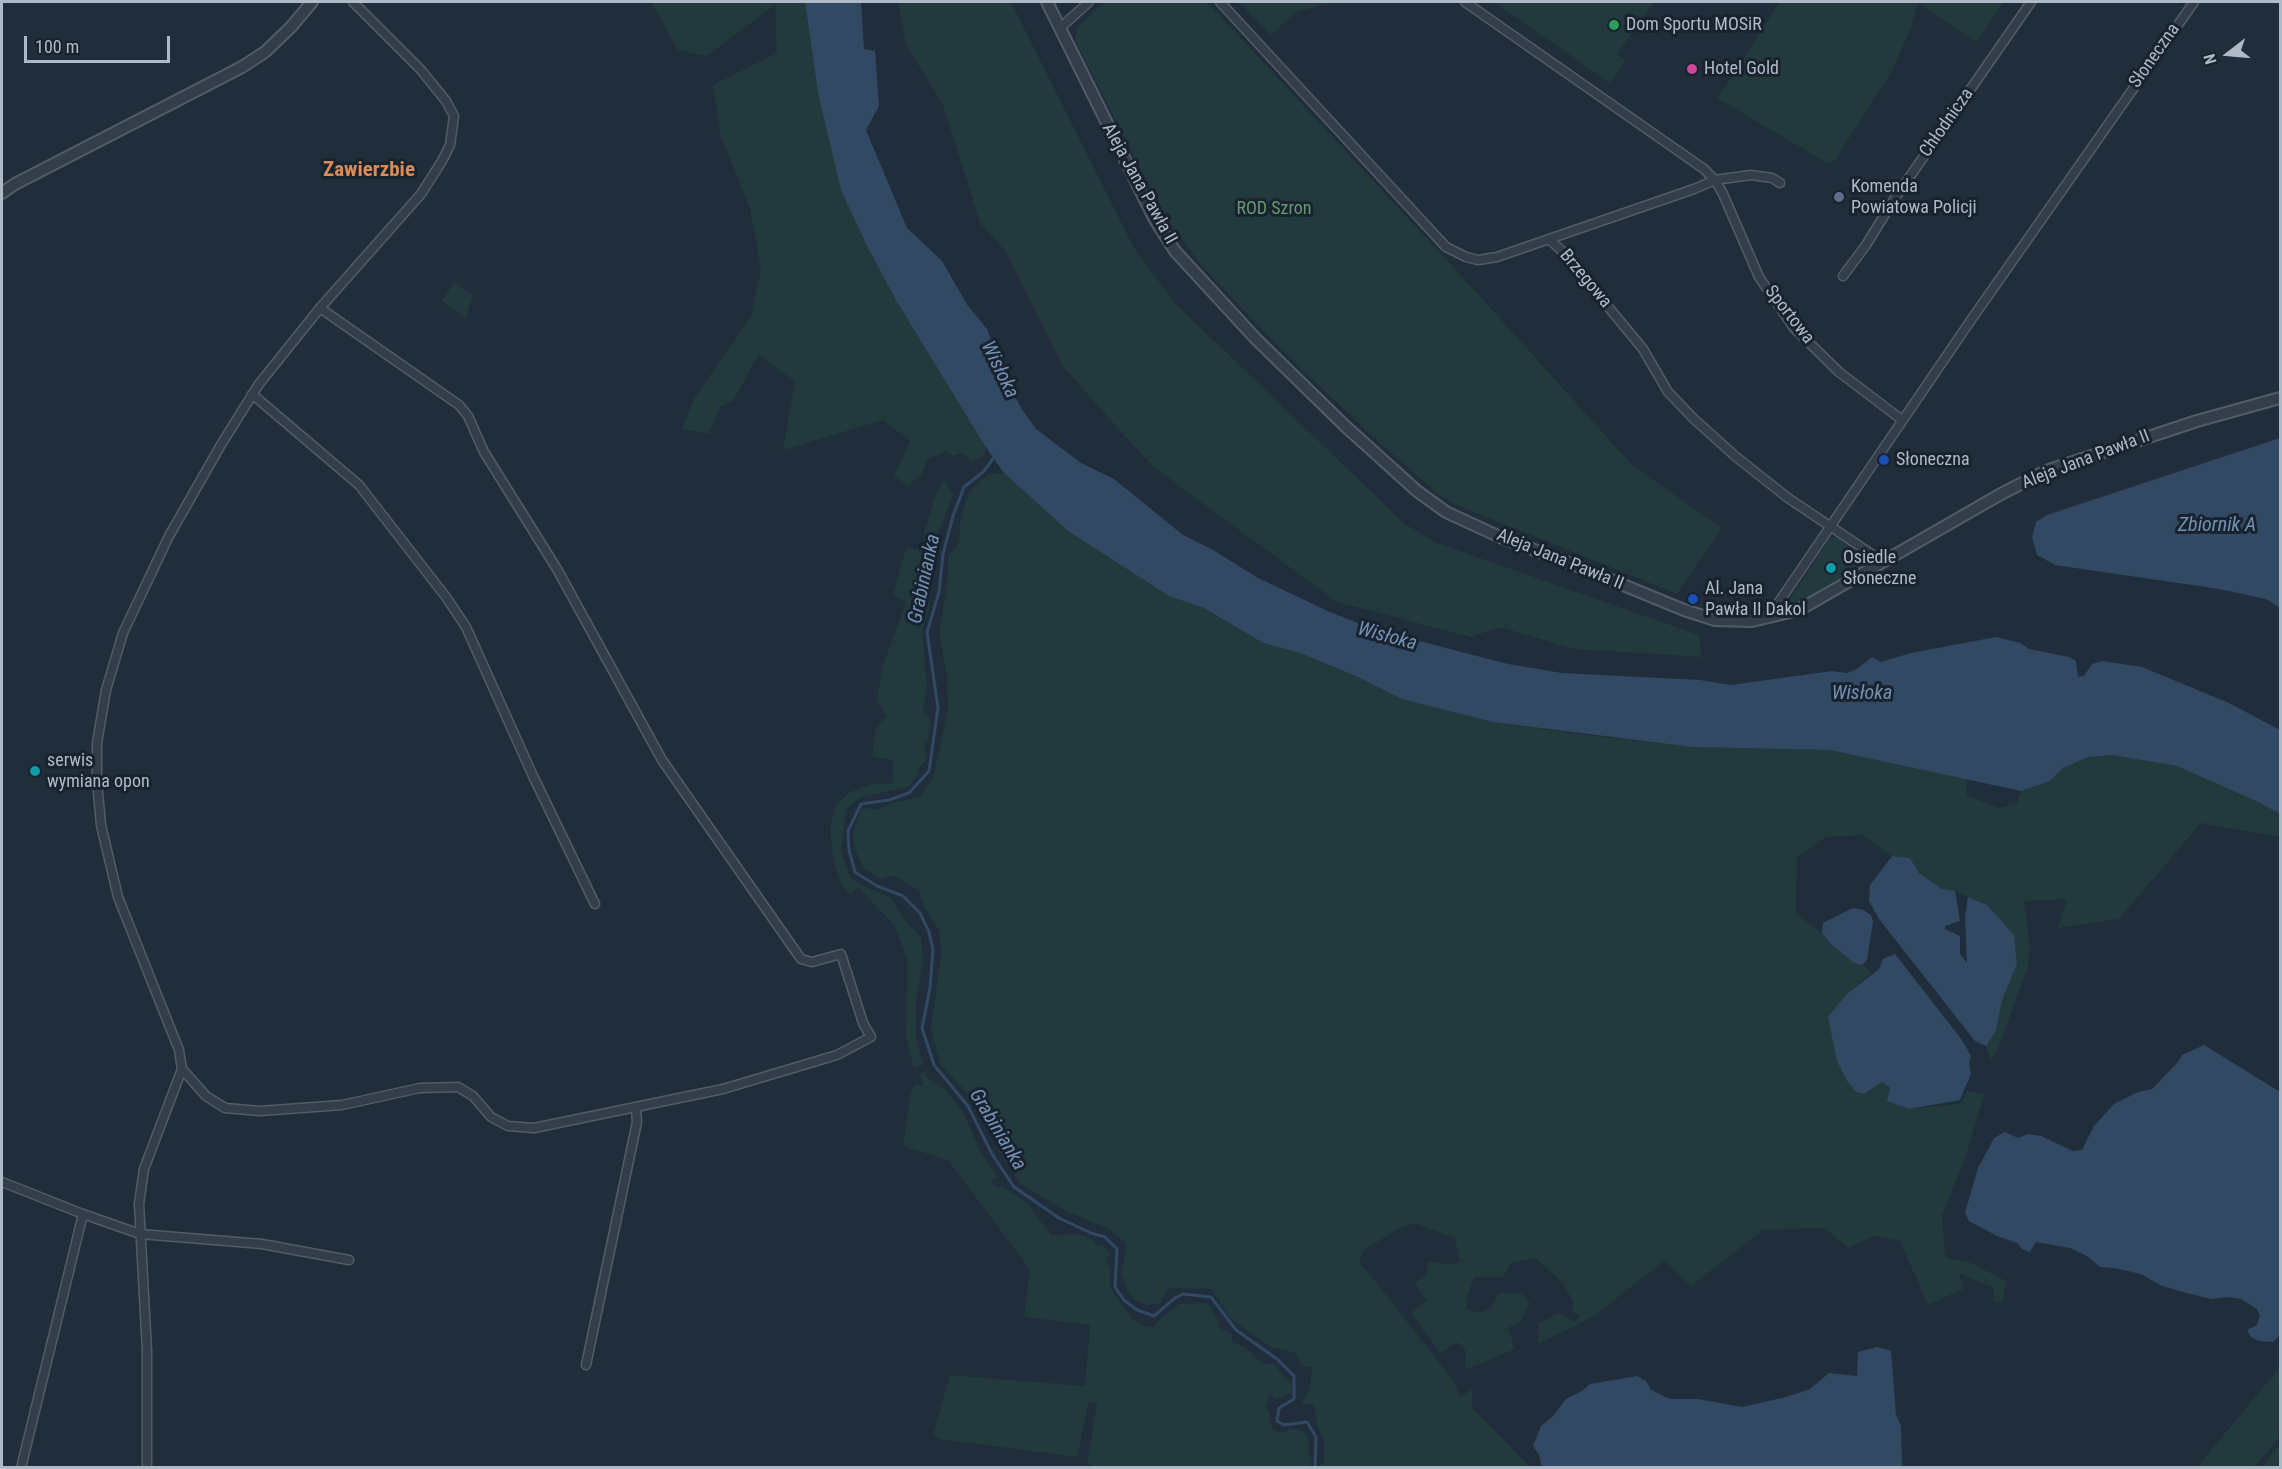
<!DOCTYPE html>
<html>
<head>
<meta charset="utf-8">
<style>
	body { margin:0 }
	#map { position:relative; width:2282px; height:1469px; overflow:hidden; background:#202d3b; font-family:"Roboto Condensed",sans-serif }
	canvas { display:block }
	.frame { position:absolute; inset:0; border:3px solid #afb9c7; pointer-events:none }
	.north { position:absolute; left:2198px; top:24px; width:60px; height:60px; -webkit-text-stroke:4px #192330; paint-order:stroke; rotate:254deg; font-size:16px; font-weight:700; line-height:24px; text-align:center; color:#afb9c7 }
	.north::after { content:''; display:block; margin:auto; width:21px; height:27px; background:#afb9c7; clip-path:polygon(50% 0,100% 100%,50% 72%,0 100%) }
	.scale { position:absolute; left:24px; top:36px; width:146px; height:27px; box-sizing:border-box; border:3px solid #afb9c7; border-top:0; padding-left:8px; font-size:18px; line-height:21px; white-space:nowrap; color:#afb9c7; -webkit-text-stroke:4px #192330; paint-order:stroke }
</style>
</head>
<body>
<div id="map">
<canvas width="2282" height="1469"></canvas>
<div class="frame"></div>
<div class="north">N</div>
<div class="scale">100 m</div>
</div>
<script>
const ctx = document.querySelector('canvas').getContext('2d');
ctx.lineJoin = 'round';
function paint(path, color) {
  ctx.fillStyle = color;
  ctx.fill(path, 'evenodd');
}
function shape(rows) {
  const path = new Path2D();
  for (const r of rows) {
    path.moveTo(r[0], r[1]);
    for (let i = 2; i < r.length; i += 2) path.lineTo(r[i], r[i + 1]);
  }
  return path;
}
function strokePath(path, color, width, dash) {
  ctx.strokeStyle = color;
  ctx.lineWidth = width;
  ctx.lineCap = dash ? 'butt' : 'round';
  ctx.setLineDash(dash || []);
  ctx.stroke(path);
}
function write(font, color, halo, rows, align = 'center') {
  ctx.font = font + ' "Roboto Condensed",sans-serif';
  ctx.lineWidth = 6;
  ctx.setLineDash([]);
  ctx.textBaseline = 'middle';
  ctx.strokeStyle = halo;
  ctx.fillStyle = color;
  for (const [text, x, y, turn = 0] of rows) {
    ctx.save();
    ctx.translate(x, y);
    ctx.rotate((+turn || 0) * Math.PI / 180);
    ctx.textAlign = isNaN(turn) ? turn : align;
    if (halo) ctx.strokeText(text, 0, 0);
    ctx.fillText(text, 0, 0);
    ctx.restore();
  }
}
const green = shape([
	[651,2,805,2,818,93,868,248,897,302,985,446,985,455,972,462,963,453,953,456,945,451,927,460,922,475,907,486,894,476,910,441,883,420,783,450,795,382,759,354,733,401,720,407,709,434,682,429,693,400,751,316,761,269,750,208,721,137,713,85,777,53,775,5,707,56,678,50],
	[898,2,1011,2,1134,248,1175,303,1405,524,1437,543,1699,635,1702,657,1574,649,1500,627,1471,637,1337,602,1151,465,1064,368,1006,252,980,223,943,105,906,45],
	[1105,2,1207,2,1469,284,1632,465,1722,528,1677,594,1454,504,1437,493,1370,434,1278,346,1201,265,1164,215,1078,47,1075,38,1077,27],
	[1239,2,1334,2,1296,12,1271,35],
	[1494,2,1654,2,1617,54,1626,60,1610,83],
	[1779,2,2004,2,1976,42,1918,3,1911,28,1892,71,1835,160,1827,163,1717,98,1745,57],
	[454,282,473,296,466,318,442,301],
	[1004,473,1068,531,1169,596,1204,608,1263,643,1300,653,1358,677,1403,699,1493,722,1570,733,1692,747,1830,750,1966,779,1967,795,1998,808,2017,803,2021,791,2050,781,2063,768,2088,757,2111,755,2177,766,2258,802,2280,814,2280,837,2201,823,2119,919,2058,928,2067,899,2024,901,2030,947,2028,966,1998,1049,1991,1060,1986,1046,1996,1031,2002,1000,2017,964,2014,935,1987,905,1955,891,1942,889,1919,873,1910,858,1892,856,1862,835,1826,837,1797,858,1796,914,1822,933,1832,945,1854,963,1862,965,1872,972,1848,993,1838,1061,1847,1081,1856,1092,1882,1082,1909,1109,1960,1104,1967,1091,1984,1095,1964,1161,1942,1216,1945,1257,1971,1263,2006,1281,2003,1303,1993,1302,1994,1288,1959,1273,1963,1289,1928,1305,1900,1241,1874,1236,1848,1248,1825,1228,1763,1230,1691,1286,1665,1260,1594,1316,1538,1344,1539,1323,1559,1313,1575,1322,1580,1316,1571,1310,1574,1303,1563,1284,1536,1258,1511,1263,1503,1277,1474,1277,1466,1300,1467,1309,1478,1313,1490,1309,1498,1293,1522,1293,1530,1303,1520,1322,1508,1328,1515,1349,1465,1370,1466,1351,1457,1342,1440,1353,1411,1313,1427,1301,1414,1283,1427,1274,1427,1262,1450,1264,1460,1262,1455,1238,1414,1223,1398,1229,1364,1250,1359,1263,1372,1277,1456,1384,1460,1397,1472,1389,1472,1407,1527,1464,1526,1468,1320,1467,1324,1461,1324,1440,1318,1428,1313,1404,1301,1404,1309,1390,1313,1367,1302,1366,1295,1353,1271,1347,1231,1319,1211,1289,1168,1288,1160,1303,1148,1305,1134,1299,1127,1289,1121,1272,1127,1244,1110,1230,1064,1210,1021,1184,999,1151,978,1104,940,1064,931,1028,941,954,939,930,924,907,919,891,894,875,881,879,863,868,856,852,852,836,861,808,879,809,895,802,920,797,933,778,948,709,947,676,939,633,946,594,949,555,959,543,960,522,968,494,988,474],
	[944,481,953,494,938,533,929,609,922,632,927,686,923,712,931,719,928,740,924,741,926,761,917,769,919,774,908,787,866,796,856,800,846,810,841,851,850,877,858,883,891,898,905,920,921,938,923,961,916,1000,916,1038,923,1065,914,1067,906,1038,907,960,895,926,858,887,850,895,840,882,833,857,830,828,836,805,850,792,873,784,893,783,893,760,872,756,876,727,887,716,877,700,882,668,906,602,893,595,906,548,923,550,925,530,937,491],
	[1836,536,1869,559,1868,563,1809,597,1791,604,1790,603,1789,600,1830,538],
	[925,1071,927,1077,945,1090,963,1112,981,1153,998,1178,992,1179,993,1185,1004,1188,1027,1203,1051,1235,1080,1234,1093,1240,1098,1246,1103,1246,1110,1254,1105,1259,1110,1268,1110,1288,1132,1319,1146,1327,1155,1327,1155,1323,1179,1304,1207,1303,1217,1318,1218,1327,1232,1334,1232,1342,1245,1347,1262,1364,1275,1364,1283,1376,1292,1383,1291,1393,1276,1399,1270,1394,1265,1407,1269,1411,1269,1417,1273,1430,1283,1433,1291,1429,1302,1430,1309,1440,1308,1449,1312,1462,1309,1467,1095,1467,1087,1463,1097,1403,1089,1401,1077,1457,939,1439,933,1435,950,1375,1085,1386,1090,1325,1024,1317,1030,1270,948,1160,903,1146,911,1090,916,1084,923,1086,920,1075],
	[2280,1367,2280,1436,2269,1450,2254,1467,2197,1467],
	[2280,1444,2280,1467,2262,1467]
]);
const water = shape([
	[805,2,861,2,864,49,875,51,879,106,866,130,907,228,942,261,968,306,987,329,1008,384,1023,411,1036,429,1081,463,1114,479,1183,535,1213,550,1258,578,1330,612,1373,629,1508,664,1562,673,1700,680,1731,685,1832,671,1847,673,1857,669,1872,657,1881,662,1911,653,1996,637,2020,643,2029,649,2069,657,2076,661,2078,677,2084,676,2092,664,2102,661,2142,667,2229,703,2280,730,2280,814,2258,802,2177,766,2111,755,2088,757,2063,768,2050,781,2021,791,1830,750,1692,747,1493,722,1402,699,1358,677,1300,653,1263,643,1204,608,1169,596,1068,531,1004,473,985,446,897,302,868,248,841,190,818,93],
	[2280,438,2280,608,2266,599,2219,589,2055,565,2037,555,2032,538,2036,522,2047,515],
	[1892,856,1910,858,1919,873,1942,889,1955,891,1960,921,1945,926,1945,929,1960,936,1960,954,1967,963,1965,917,1968,897,1987,905,2014,935,2017,964,2002,1000,1996,1031,1986,1046,1975,1041,1879,919,1869,901,1870,885],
	[1853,908,1863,910,1871,915,1873,922,1867,960,1862,965,1854,963,1832,945,1822,933,1823,923],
	[1895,954,1962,1040,1971,1056,1969,1063,1971,1074,1960,1100,1909,1109,1887,1101,1890,1088,1882,1082,1864,1094,1856,1092,1847,1081,1837,1061,1828,1017,1848,993,1879,969,1883,959],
	[2204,1045,2280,1092,2280,1335,2273,1342,2258,1341,2251,1337,2247,1330,2257,1325,2260,1315,2257,1309,2241,1299,2227,1297,2211,1299,2187,1293,2162,1286,2141,1274,2114,1268,2100,1267,2087,1256,2070,1248,2036,1242,2030,1252,2022,1249,2017,1243,1997,1236,1969,1221,1965,1213,1978,1168,1994,1138,2005,1132,2018,1138,2028,1134,2041,1136,2073,1151,2082,1150,2094,1126,2114,1104,2138,1092,2152,1089,2178,1062,2182,1055],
	[1877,1347,1891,1351,1896,1415,1901,1426,1902,1467,1542,1467,1539,1455,1533,1446,1541,1426,1553,1416,1566,1399,1582,1391,1590,1384,1637,1376,1646,1381,1651,1390,1670,1399,1698,1399,1742,1407,1786,1397,1810,1389,1829,1373,1857,1376,1858,1352]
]);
const stream = shape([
	[996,455,983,472,964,487,953,516,943,554,939,592,927,632,938,708,929,771,909,793,889,800,861,804,848,831,849,850,855,872,877,886,903,896,920,913,929,932,933,950,930,988,922,1028,934,1065,968,1106,992,1154,1014,1187,1059,1218,1091,1233,1105,1237,1117,1249,1115,1287,1124,1300,1137,1310,1154,1316,1175,1298,1183,1294,1211,1297,1236,1330,1277,1359,1294,1376,1294,1399,1279,1408,1277,1421,1284,1425,1307,1422,1316,1437,1315,1468]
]);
const minor = shape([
	[1220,2,1446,247,1466,257,1478,260,1497,257,1694,189,1715,180,1751,175,1772,178,1780,183],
	[1465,2,1704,169,1715,180,1723,194,1759,277,1794,328,1839,372,1902,420],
	[1060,28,1089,2],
	[1550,240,1562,251,1643,349,1668,392,1694,419,1735,456,1788,498,1882,561],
	[1843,276,1866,245,1895,198,2031,2],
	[252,394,359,485,446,597,466,627,533,776,595,904],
	[1768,618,1971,320,2194,2],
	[182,1069,206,1096,225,1108,260,1111,342,1105,420,1088,458,1087,473,1096,491,1117,508,1126,534,1128,723,1089,837,1055,871,1037,863,1023,841,954,812,962,801,959,662,760,557,569,484,452,468,416,459,405,320,308],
	[2,1182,83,1214,140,1234,262,1244,349,1260],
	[586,1365,637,1122,636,1109],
	[21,1468,83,1214],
	[147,1468,147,1351,139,1204,144,1169,182,1069,179,1050,118,897,101,825,97,781,97,743,106,690,123,633,169,536,222,443,259,384,320,308,421,194,442,161,450,145,454,116,446,101,421,70,353,2]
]);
const tertiary = shape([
	[1047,2,1154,218,1175,251,1255,338,1344,425,1417,491,1446,512,1500,537,1577,566,1684,610,1715,620,1752,621,1790,612,1806,606,2001,494,2046,471,2197,421,2280,398],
	[2,193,15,184,242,67,265,52,291,27,312,2]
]);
const markers = [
	[1614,25,6,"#2e9e5b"],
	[1692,69,6,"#d1479c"],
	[1839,197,6,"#5c6f8a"],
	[1884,460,6,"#1a4fb4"],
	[1831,568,6,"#0f9aa8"],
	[1693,599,6,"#1a4fb4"],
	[35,771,6,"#0f9aa8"]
];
const poiNames = [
	["Dom Sportu MOSiR",1626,25],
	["Hotel Gold",1704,69],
	["Komenda",1851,187],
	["Powiatowa Policji",1851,208],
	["Słoneczna",1896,460],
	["Osiedle",1843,558],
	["Słoneczne",1843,579],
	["Al. Jana",1705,589],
	["Pawła II Dakol",1705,610],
	["serwis",47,761],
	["wymiana opon",47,782]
];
const streetNames = [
	["Słoneczna",2155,56,-55],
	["Chłodnicza",1947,123,-55],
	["Aleja Jana Pawła II",1139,184,61],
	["Brzegowa",1585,279,50],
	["Sportowa",1789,315,52],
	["Aleja Jana Pawła II",2086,460,-21],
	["Aleja Jana Pawła II",1560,560,22]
];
const parkNames = [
	["ROD Szron",1274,209]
];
const waterNames = [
	["Wisłoka",999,370,64],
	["Zbiornik A",2217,526],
	["Grabinianka",925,579,-78],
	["Wisłoka",1387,637,15],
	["Wisłoka",1862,694],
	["Grabinianka",997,1130,59]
];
const quarterNames = [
	["Zawierzbie",369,171]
];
paint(green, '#223a3c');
paint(water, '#324964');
strokePath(stream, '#324964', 3);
strokePath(minor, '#525c69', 11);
strokePath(tertiary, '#525c69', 14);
strokePath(minor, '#343e4b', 8);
strokePath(tertiary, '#343e4b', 10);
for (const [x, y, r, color] of markers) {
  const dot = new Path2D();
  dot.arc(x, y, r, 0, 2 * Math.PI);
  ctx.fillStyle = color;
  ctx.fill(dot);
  strokePath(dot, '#192330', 2);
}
write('18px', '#afb9c7', '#192330', poiNames, 'left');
write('18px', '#afb9c7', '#192330', streetNames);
write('18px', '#649a6e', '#192330', parkNames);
write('italic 20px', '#7491b2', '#192330', waterNames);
write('bold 21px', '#db8b56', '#192330', quarterNames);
</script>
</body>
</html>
